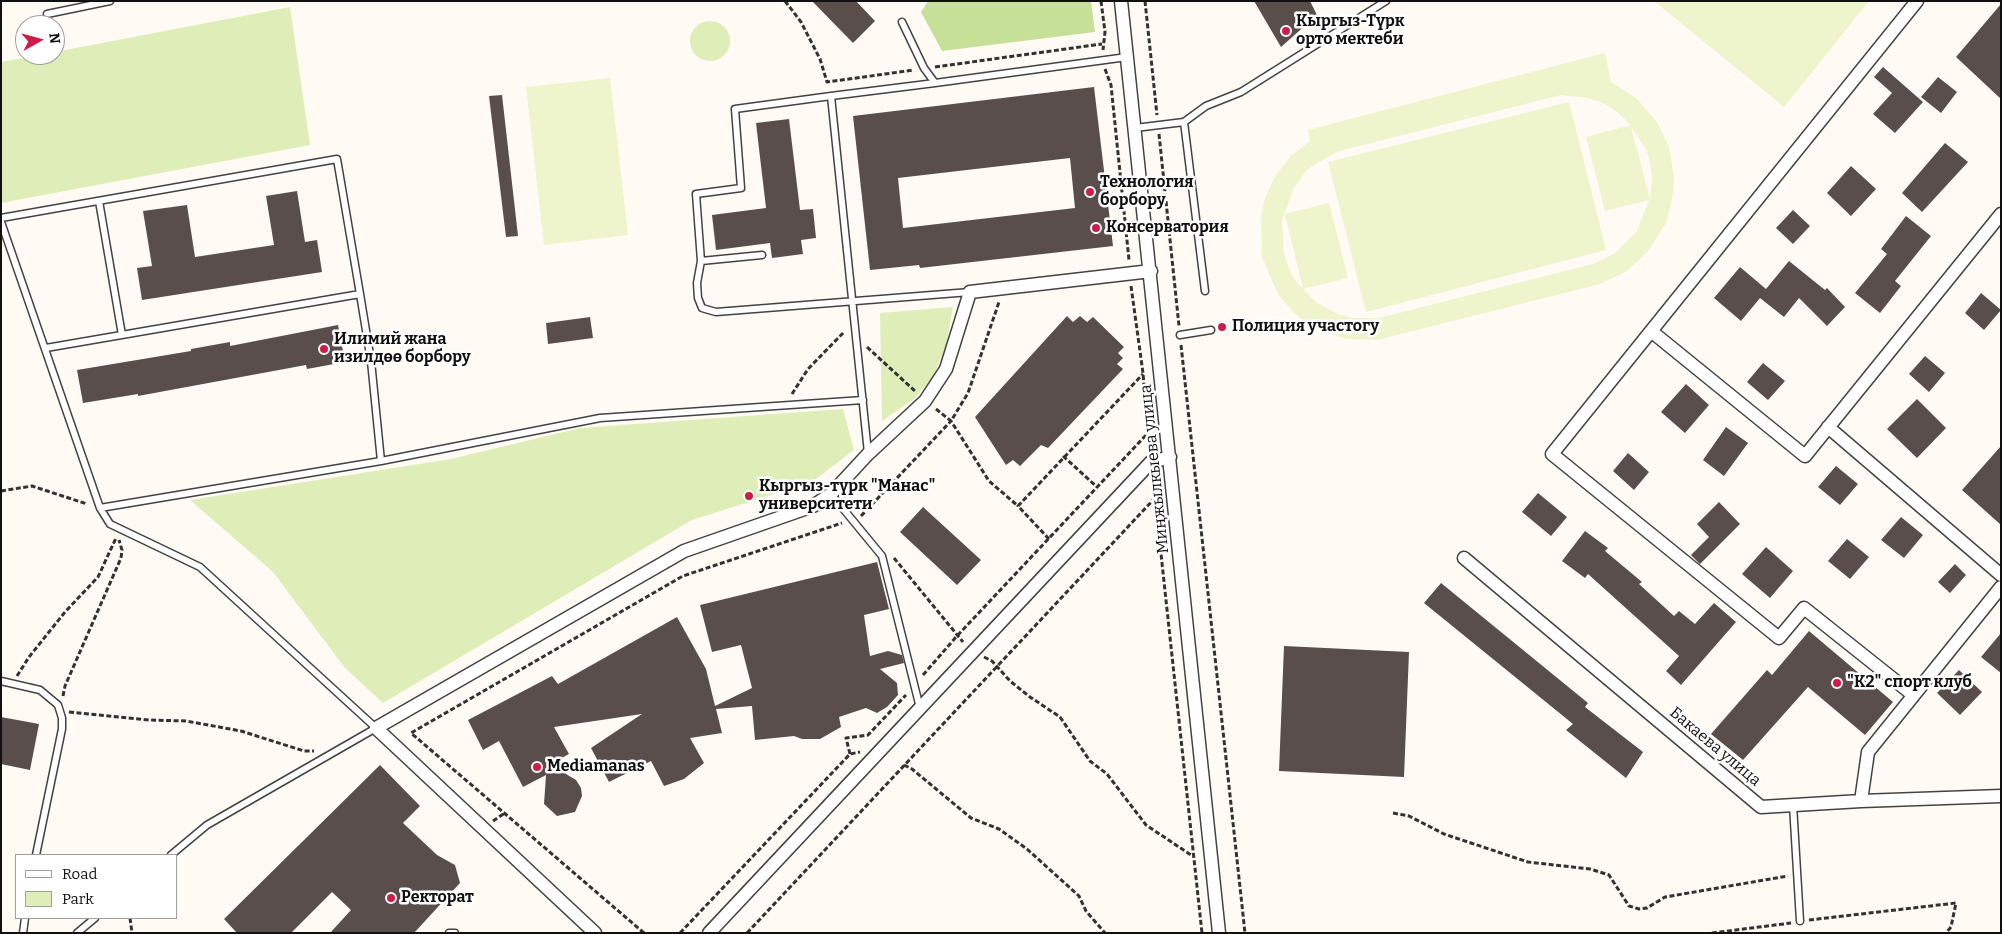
<!DOCTYPE html>
<html>
<head>
<meta charset="utf-8">
<style>
	body { margin:0 }
	#map { position:relative; width:2002px; height:934px; overflow:hidden; background:#fffaf4; font-family:Bitter,serif }
	canvas { display:block }
	.frame { position:absolute; inset:0; border:2px solid #101010; pointer-events:none }
	.legend { position:absolute; left:15px; top:854px; width:162px; height:65px; box-sizing:border-box; background:#fff; border:1px solid #9f9f9f; margin:0; padding:6px 9px; list-style:none; font-size:15px; color:#101010 }
	.legend li { display:flex; align-items:center; gap:10px; height:25px }
	.legend b { width:25px; border:1px solid #9f9f9f }
	.north { position:absolute; left:15px; top:15px; width:50px; height:50px; box-sizing:border-box; background:#fff; border:1px solid #9f9f9f; border-radius:50%; rotate:83deg; font-size:14px; font-weight:700; line-height:20px; text-align:center; color:#101010 }
	.north::after { content:''; display:block; margin:auto; width:18px; height:22px; background:#cd1c49; clip-path:polygon(50% 0,100% 100%,50% 72%,0 100%) }
</style>
</head>
<body>
<div id="map">
<canvas width="2002" height="934"></canvas>
<div class="frame"></div>
<ul class="legend">
<li><b style="height:6px;background:#fff"></b>Road</li>
<li><b style="height:14px;background:#dfeeb9"></b>Park</li>
</ul>
<div class="north">N</div>
</div>
<script>
const ctx = document.querySelector('canvas').getContext('2d');
ctx.lineJoin = 'round';
function paint(path, color) {
  ctx.fillStyle = color;
  ctx.fill(path, 'evenodd');
}
function shape(rows) {
  const path = new Path2D();
  for (const r of rows) {
    if (r.length === 3) {
      path.moveTo(r[0] + r[2], r[1]);
      path.arc(r[0], r[1], r[2], 0, 2 * Math.PI);
      continue;
    }
    path.moveTo(r[0], r[1]);
    for (let i = 2; i < r.length; i += 2) path.lineTo(r[i], r[i + 1]);
  }
  return path;
}
function strokePath(path, color, width, dash) {
  ctx.strokeStyle = color;
  ctx.lineWidth = width;
  ctx.lineCap = dash ? 'butt' : 'round';
  ctx.setLineDash(dash || []);
  ctx.stroke(path);
}
function write(font, color, halo, rows, align = 'center') {
  ctx.font = font + ' Bitter,serif';
  ctx.lineWidth = 5;
  ctx.setLineDash([]);
  ctx.textBaseline = 'middle';
  ctx.strokeStyle = halo;
  ctx.fillStyle = color;
  for (const [text, x, y, turn = 0] of rows) {
    ctx.save();
    ctx.translate(x, y);
    ctx.rotate((+turn || 0) * Math.PI / 180);
    ctx.textAlign = isNaN(turn) ? turn : align;
    if (halo) ctx.strokeText(text, 0, 0);
    ctx.fillText(text, 0, 0);
    ctx.restore();
  }
}
const green = shape([
	[290,7,310,145,1,203,1,62,40,55,55,55,55,52],
	[710,41,20],
	[953,307,946,346,933,377,914,399,882,421,880,313],
	[843,409,854,450,812,482,692,520,383,703,345,668,273,572,190,500,451,459,580,428]
]);
const forest = shape([
	[928,1,1091,1,1095,32,942,51,921,12]
]);
const pitch = shape([
	[1654,1,1869,1,1784,107],
	[1605,53,1611,82,1636,98,1657,122,1669,147,1674,177,1673,194,1666,223,1648,251,1627,271,1600,284,1377,340,1346,339,1321,330,1307,323,1295,314,1278,294,1262,257,1261,218,1264,201,1275,176,1291,156,1310,141,1308,130],
	[1561,95,1588,98,1603,103,1616,111,1631,125,1586,137,1605,211,1649,200,1637,231,1615,253,1593,264,1379,318,1352,318,1338,314,1317,303,1298,284,1291,274,1284,254,1282,221,1293,189,1307,170,1317,163,1339,151],
	[1631,127,1646,149,1650,162,1652,178,1650,199],
	[610,78,628,235,544,245,526,87],
	[1569,102,1606,250,1366,312,1328,162],
	[1329,203,1348,278,1303,289,1285,214]
]);
const building = shape([
	[812,1,856,1,875,21,853,43],
	[1254,1,1310,1,1317,15,1281,47],
	[2001,4,2001,99,1956,57],
	[1883,67,1923,102,1895,133,1873,114,1892,93,1874,77],
	[1938,77,1957,92,1941,113,1921,97],
	[1094,87,1113,246,920,268,919,265,870,270,853,116],
	[1070,158,1075,208,903,228,898,178],
	[502,95,518,236,506,237,489,96],
	[789,119,800,210,813,209,816,238,801,240,803,254,772,258,770,243,716,250,712,215,766,208,756,123],
	[1945,143,1968,162,1922,212,1902,193],
	[1851,166,1876,189,1851,216,1827,193],
	[297,191,305,242,317,240,322,272,142,300,137,268,152,266,143,211,187,205,195,257,274,245,266,196],
	[1793,210,1810,226,1793,244,1776,228],
	[1906,216,1931,236,1895,281,1901,286,1880,313,1855,293,1887,254,1881,249],
	[1789,261,1825,290,1827,288,1845,307,1827,326,1799,298,1784,317,1760,298,1741,321,1714,298,1740,267,1766,289],
	[1981,293,2001,310,1984,330,1965,313],
	[1067,316,1073,322,1080,316,1087,322,1093,317,1124,347,1118,353,1123,358,1117,364,1123,369,1048,448,1041,445,1020,466,1013,460,1006,465,975,417],
	[590,317,593,338,548,344,546,323],
	[338,325,345,362,307,369,306,365,138,396,138,394,83,403,77,370,191,351,191,349,230,342,230,346],
	[1925,356,1945,373,1929,392,1909,374],
	[1763,363,1785,381,1768,400,1747,382],
	[1686,384,1709,405,1685,433,1661,412],
	[1917,399,1946,428,1917,458,1887,429],
	[1726,427,1748,443,1724,476,1703,460],
	[2001,446,2001,525,1962,490],
	[1628,453,1649,472,1634,490,1613,471],
	[1836,466,1858,484,1840,505,1818,487],
	[1538,493,1567,517,1551,536,1522,512],
	[1719,502,1740,524,1700,564,1691,555,1709,537,1697,524],
	[923,507,981,560,957,585,900,532],
	[1901,517,1923,535,1904,558,1881,540],
	[1585,531,1608,548,1605,551,1642,582,1639,584,1674,616,1679,611,1695,624,1714,603,1736,622,1681,685,1666,671,1679,656,1588,574,1585,578,1562,561],
	[1847,539,1869,557,1850,579,1828,561],
	[1766,547,1793,571,1770,598,1742,574],
	[877,562,889,609,864,615,870,656,888,651,902,655,904,663,880,669,897,683,898,695,887,707,877,713,866,708,839,717,841,727,820,739,802,739,794,736,755,740,752,706,716,709,722,733,690,738,704,763,684,779,664,786,651,761,609,782,591,748,642,714,554,727,569,754,558,760,566,774,576,780,581,788,582,796,575,812,557,816,544,804,546,775,523,787,499,741,483,750,468,720,552,676,558,684,677,617,706,669,715,706,752,688,741,645,712,652,700,605],
	[1955,564,1966,575,1950,593,1938,582],
	[1441,583,1588,703,1585,707,1643,752,1626,778,1566,730,1573,724,1424,603],
	[1809,631,1893,702,1865,735,1808,687,1743,760,1711,734,1767,670,1772,675],
	[2001,633,2001,673,1981,657],
	[1284,646,1409,652,1404,777,1279,771],
	[1959,670,1982,692,1960,715,1937,693],
	[1,717,39,724,30,770,1,764],
	[380,765,420,806,403,823,437,855,455,865,460,883,414,933,330,933,351,910,332,892,291,933,237,933,224,919]
]);
const path = shape([
	[785,1,801,22,820,59,827,82,914,70],
	[1101,1,1105,32,1103,50],
	[1145,1,1157,115],
	[935,67,1102,44],
	[1105,69,1111,85,1129,260],
	[1159,134,1179,326],
	[1131,286,1143,373,1149,449],
	[1181,345,1245,933],
	[867,347,916,392],
	[792,394,808,369,844,332],
	[936,409,951,421,968,393,999,302],
	[1063,456,1097,487],
	[1153,480,1202,933],
	[1,491,32,486,87,504],
	[861,516,951,421,989,481,1018,506],
	[1049,539,1018,506,1143,374],
	[894,558,963,642],
	[984,657,992,661,1010,681,1030,697,1060,717,1090,761,1107,774,1146,825,1194,857],
	[923,675,957,636,1148,433],
	[17,676,29,657,65,612,98,577,116,538],
	[63,696,65,686,121,558,122,550,119,540],
	[69,712,149,720,186,721,241,731,304,751,314,751],
	[850,754,846,738,868,735,906,695],
	[904,765,912,769,971,818,999,829,1027,849,1079,896,1086,911,1105,933],
	[1393,813,1409,816,1444,834,1528,862,1590,869,1609,875,1629,906,1639,909,1647,908,1665,897,1788,876],
	[493,821,505,813],
	[130,918,132,933],
	[1809,920,1956,903,1951,927,1946,933],
	[644,933,411,733,683,576,842,523],
	[680,933,850,754,860,752],
	[747,933,1155,498],
	[1712,933,1791,923]
]);
const service = shape([
	[47,14,110,1],
	[902,22,924,68,935,83,1127,57],
	[1184,122,1205,291],
	[1135,128,1184,122,1206,106,1241,92,1386,1],
	[99,201,122,335],
	[1,218,337,159,360,294,46,348],
	[1,222,100,508,110,524,200,567,376,728,207,825,171,855],
	[762,255,701,261,696,194,741,188,735,109,831,96],
	[701,261,697,283,698,298,702,308,716,312,970,292],
	[360,294,371,361,381,461],
	[1180,335,1211,330],
	[868,453,831,96,935,83],
	[831,494,882,556,920,708],
	[100,508,381,461,600,418,863,400],
	[1,681,40,690,58,705,62,718,62,729,36,855],
	[1793,805,1800,921],
	[23,933,25,918],
	[77,933,95,918],
	[449,933,455,933]
]);
const minor = shape([
	[1121,1,1219,933],
	[1651,331,1805,456,2001,214],
	[1828,427,2001,575],
	[1464,558,1761,807,1861,801,2001,796],
	[1912,694,1804,608,1779,638,1552,454,1917,1],
	[1861,801,1868,752,2001,587],
	[595,933,376,728,684,551,813,506,831,494,868,454,925,401,946,369,970,292,1151,271],
	[709,933,1151,462,1170,457]
]);
const markers = [
	[1286,31,5,"#cd1c49"],
	[1090,192,5,"#cd1c49"],
	[1096,228,5,"#cd1c49"],
	[1222,327,5,"#cd1c49"],
	[324,349,5,"#cd1c49"],
	[749,496,5,"#cd1c49"],
	[1837,683,5,"#cd1c49"],
	[537,767,5,"#cd1c49"],
	[391,898,5,"#cd1c49"]
];
const poiNames = [
	["Кыргыз-Түрк",1296,22],
	["орто мектеби",1296,40],
	["Технология",1100,183],
	["борбору",1100,201],
	["Консерватория",1106,228],
	["Полиция участогу",1232,327],
	["Илимий жана",334,340],
	["изилдөө борбору",334,358],
	["Кыргыз-түрк \"Манас\"",759,487],
	["университети",759,505],
	["\"К2\" спорт клуб",1847,683],
	["Mediamanas",547,767],
	["Ректорат",401,898]
];
const streetNames = [
	["Миңжылкыева улица",1155,469,-96],
	["Бакаева улица",1715,747,40]
];
paint(green, '#dfeeb9');
paint(forest, '#c7e097');
paint(pitch, '#eef4cc');
paint(building, '#5a4e4c');
strokePath(service, '#434343', 9);
strokePath(minor, '#434343', 15);
strokePath(path, '#323232', 3, [5, 2.5]);
strokePath(service, '#fff', 6);
strokePath(minor, '#fff', 12);
for (const [x, y, r, color] of markers) {
  const dot = new Path2D();
  dot.arc(x, y, r, 0, 2 * Math.PI);
  ctx.fillStyle = color;
  ctx.fill(dot);
  strokePath(dot, '#fff', 2);
}
write('bold 16px', '#101010', '#fff', poiNames, 'left');
write('16px', '#101010', '#fff', streetNames);
</script>
</body>
</html>
